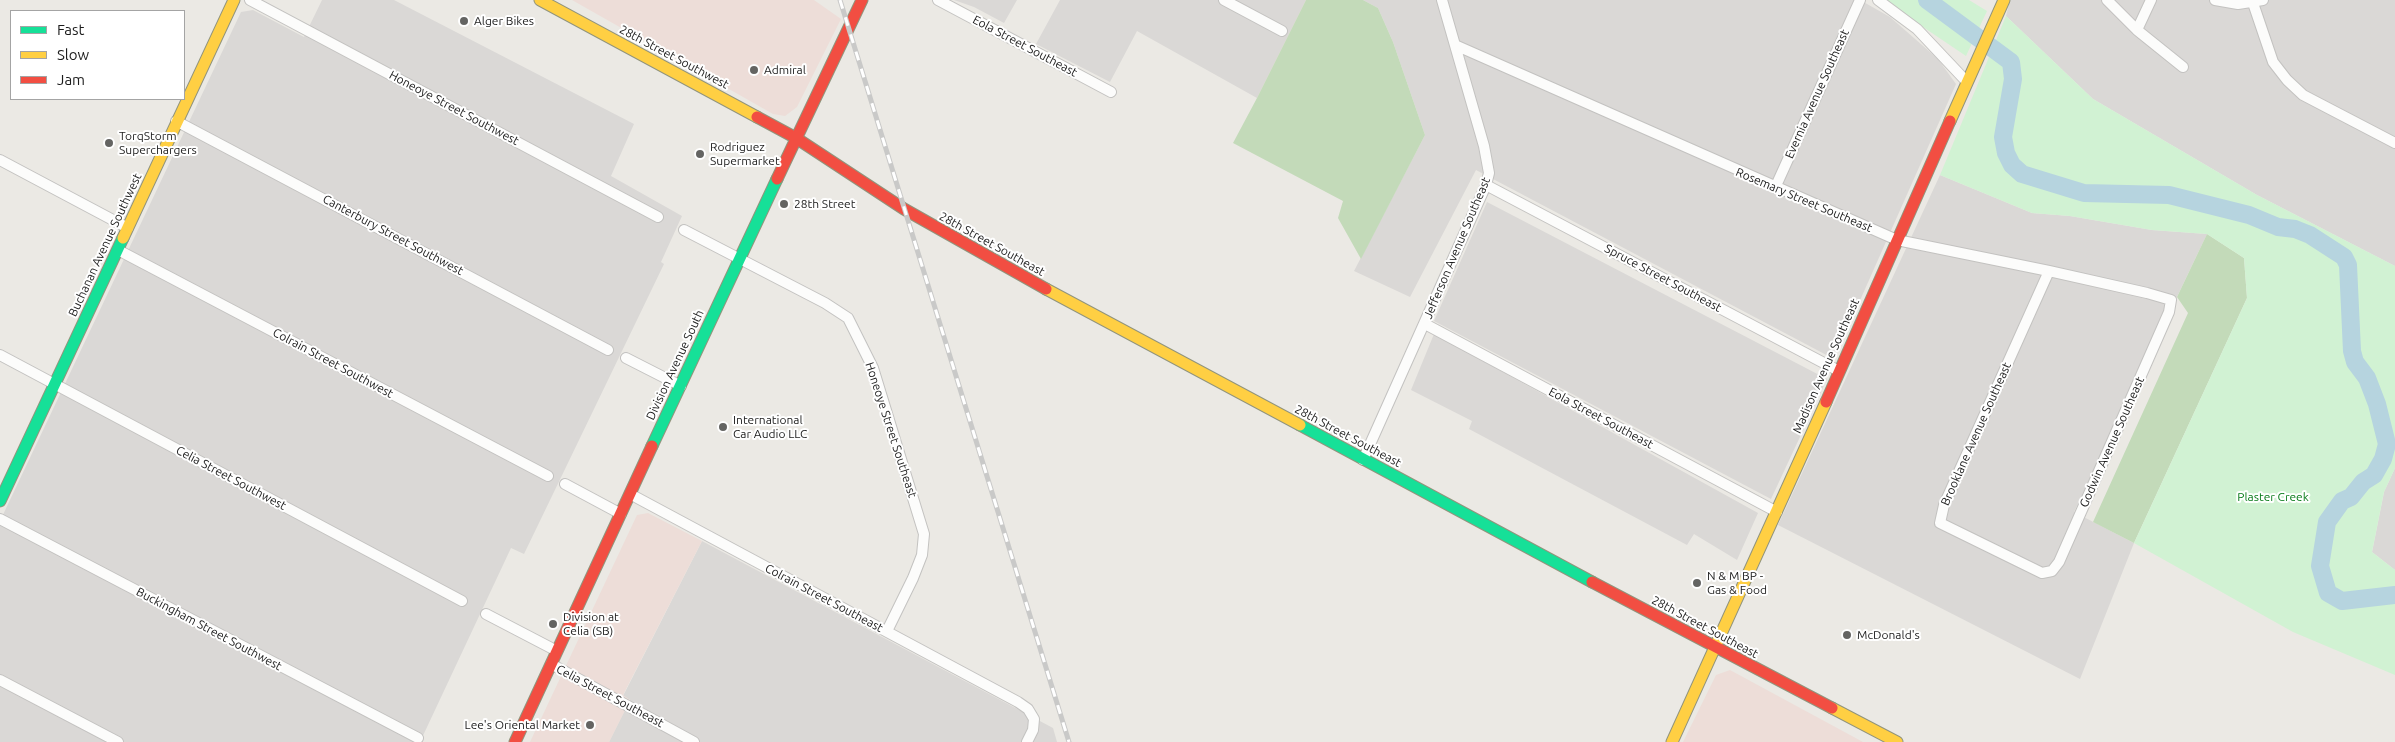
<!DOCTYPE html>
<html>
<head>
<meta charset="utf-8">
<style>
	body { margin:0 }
	#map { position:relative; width:2395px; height:742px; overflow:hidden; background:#ebe9e4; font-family:Ubuntu,sans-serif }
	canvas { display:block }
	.legend { position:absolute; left:10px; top:10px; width:175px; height:90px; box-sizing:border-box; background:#fff; border:1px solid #a4a4a4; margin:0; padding:6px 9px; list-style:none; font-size:15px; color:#1c1c1c }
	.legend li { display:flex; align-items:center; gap:10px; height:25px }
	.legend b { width:25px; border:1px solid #a4a4a4 }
</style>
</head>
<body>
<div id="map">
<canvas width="2395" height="742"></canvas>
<ul class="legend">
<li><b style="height:6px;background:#16e098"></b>Fast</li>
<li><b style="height:6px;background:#ffcf43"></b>Slow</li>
<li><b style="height:6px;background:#f24e42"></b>Jam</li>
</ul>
</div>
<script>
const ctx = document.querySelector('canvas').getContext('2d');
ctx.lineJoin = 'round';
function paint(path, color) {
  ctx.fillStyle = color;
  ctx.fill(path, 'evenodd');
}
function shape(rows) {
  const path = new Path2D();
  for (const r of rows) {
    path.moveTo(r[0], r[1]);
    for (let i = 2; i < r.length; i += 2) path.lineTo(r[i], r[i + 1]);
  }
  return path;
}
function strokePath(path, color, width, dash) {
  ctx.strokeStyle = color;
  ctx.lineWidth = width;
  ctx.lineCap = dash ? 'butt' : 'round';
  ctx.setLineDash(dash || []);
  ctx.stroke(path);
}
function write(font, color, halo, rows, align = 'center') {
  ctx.font = font + ' Ubuntu,sans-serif';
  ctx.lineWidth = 4;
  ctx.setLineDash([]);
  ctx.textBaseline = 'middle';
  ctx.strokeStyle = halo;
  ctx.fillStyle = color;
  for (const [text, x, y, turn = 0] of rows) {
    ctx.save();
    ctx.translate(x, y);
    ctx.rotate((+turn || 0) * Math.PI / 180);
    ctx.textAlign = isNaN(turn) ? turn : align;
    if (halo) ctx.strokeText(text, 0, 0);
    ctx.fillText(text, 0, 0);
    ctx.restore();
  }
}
const residential = shape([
	[322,0,394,0,634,124,611,176,682,216,661,262,664,264,524,554,511,548,420,742,0,742,0,521,241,12,253,10,304,37],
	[954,0,1017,0,1004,23,974,7],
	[1060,0,1306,0,1257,98,1137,31,1110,82,1036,44],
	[1363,0,1860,0,1890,17,1938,59,1956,84,1834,359,1476,170,1410,297,1354,271,1425,135,1393,42,1378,8],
	[2010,0,2395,0,2395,266,2257,195,2093,99,2006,16],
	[1940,175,2032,213,2070,216,2152,230,2207,234,2074,512,2134,543,2080,679,1778,525],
	[1487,202,1827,379,1771,499,1434,321],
	[1434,334,1758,513,1737,560,1694,534,1687,545,1469,429,1472,421,1411,390],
	[2395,468,2395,570,2372,552,2384,492],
	[702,541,1053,728,1057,742,609,742,630,700,623,696]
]);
const commercial = shape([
	[572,0,814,0,841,19,797,107,785,116,773,114],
	[648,513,702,541,623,695,630,700,609,742,530,742,637,515],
	[1730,670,1863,742,1683,742,1716,675]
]);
const forest = shape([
	[1306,0,1363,0,1378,8,1393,42,1425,135,1361,259,1338,218,1343,201,1233,143,1257,98],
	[2207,234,2244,258,2247,298,2134,543,2093,522,2188,313,2177,297]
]);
const park = shape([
	[1883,0,1969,0,1987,11,1966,56],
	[2006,16,2093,99,2257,195,2395,266,2395,468,2384,492,2372,552,2395,570,2395,675,2293,632,2134,543,2247,298,2244,258,2207,234,2152,230,2070,216,2032,213,1940,175]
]);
const river = shape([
	[1927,0,2011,62,2013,79,2003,137,2006,153,2012,165,2022,174,2084,193,2169,195,2249,215,2278,227,2295,229,2310,235,2344,257,2348,265,2352,351,2355,362,2367,378,2377,404,2387,444,2383,459,2374,475,2363,482,2351,497,2342,501,2327,522,2320,566,2328,593,2342,601,2395,595]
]);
const street = shape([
	[250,0,658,217],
	[938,0,1111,92],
	[1224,0,1282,31],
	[1878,0,1917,29,1967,82],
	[2107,0,2137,30,2183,67],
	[2215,0,2238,4,2263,0],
	[2253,3,2273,62,2287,80,2303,95,2395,143],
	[2137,30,2151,0],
	[1455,45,1897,240,2049,271,2147,293,2171,300,2169,312,2059,562,2052,571,2042,573,1940,523,1944,505,2049,271],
	[176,121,608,350],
	[0,160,128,228],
	[1486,185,1839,371],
	[1775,188,1860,0],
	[684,230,825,303,848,318,873,368,924,534,922,555,913,578,887,631],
	[118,250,548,476],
	[1425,324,1777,512],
	[0,355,462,601],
	[626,358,681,386],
	[1363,460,1486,185,1489,173,1484,146,1442,0],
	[565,484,621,514],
	[630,494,1018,702,1028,709,1034,719,1033,730,1027,742],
	[0,519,418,738],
	[486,614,557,651],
	[551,664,694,742],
	[0,680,118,742]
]);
const fast = shape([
	[1300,425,1592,582],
	[652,446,777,179],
	[0,501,123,238]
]);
const slow = shape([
	[540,0,757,117],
	[1950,121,2004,0],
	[123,238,234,0],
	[1046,289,1300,425],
	[1832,708,1897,742],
	[1672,742,1826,402]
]);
const jam = shape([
	[757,117,796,138,904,209,1046,289],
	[777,179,862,0],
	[1826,402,1950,121],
	[1592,582,1832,708],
	[515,742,652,446]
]);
const rail = shape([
	[840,0,1069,742]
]);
const markers = [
	[464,21,5,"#646462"],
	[754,70,5,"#646462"],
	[109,143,5,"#646462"],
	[700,154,5,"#646462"],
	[784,204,5,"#646462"],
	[723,427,5,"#646462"],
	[1697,583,5,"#646462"],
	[553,624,5,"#646462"],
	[1847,635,5,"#646462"],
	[590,725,5,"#646462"]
];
const poiNames = [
	["Alger Bikes",474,21],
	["Admiral",764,70],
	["TorqStorm",119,136],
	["Superchargers",119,150],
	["Rodriguez",710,147],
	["Supermarket",710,161],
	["28th Street",794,204],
	["International",733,420],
	["Car Audio LLC",733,434],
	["N & M BP -",1707,576],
	["Gas & Food",1707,590],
	["Division at",563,617],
	["Celia (SB)",563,631],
	["McDonald's",1857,635],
	["Lee's Oriental Market",580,725,"right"]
];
const streetNames = [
	["Eola Street Southeast",1025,46,28],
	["28th Street Southwest",674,57,28],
	["Evernia Avenue Southeast",1817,94,-66],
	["Honeoye Street Southwest",454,108,28],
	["Rosemary Street Southeast",1804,200,23],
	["Canterbury Street Southwest",393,235,28],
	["28th Street Southeast",992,244,29],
	["Buchanan Avenue Southwest",105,245,-65],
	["Jefferson Avenue Southeast",1457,248,-67],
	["Spruce Street Southeast",1663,278,28],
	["Colrain Street Southwest",333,363,28],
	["Division Avenue South",675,365,-65],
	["Madison Avenue Southeast",1826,366,-66],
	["Eola Street Southeast",1601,418,28],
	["Honeoye Street Southeast",891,430,72],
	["Brooklane Avenue Southeast",1976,434,-66],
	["28th Street Southeast",1348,436,28],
	["Godwin Avenue Southeast",2112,442,-66],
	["Celia Street Southwest",231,478,28],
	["Colrain Street Southeast",824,598,28],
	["28th Street Southeast",1705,627,28],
	["Buckingham Street Southwest",209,629,28],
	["Celia Street Southeast",610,696,28]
];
const parkNames = [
	["Plaster Creek",2273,497]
];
paint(residential, '#dad8d6');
paint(commercial, '#edddd8');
paint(forest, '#c3dab9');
paint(park, '#d1f2d3');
strokePath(river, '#b6d4df', 18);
strokePath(street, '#c3c2c0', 12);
strokePath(fast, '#91947c', 13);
strokePath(slow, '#91947c', 13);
strokePath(jam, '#91947c', 13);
strokePath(street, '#fcfcfb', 10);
strokePath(fast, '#16e098', 11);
strokePath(slow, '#ffcf43', 11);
strokePath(jam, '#f24e42', 11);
strokePath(rail, '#c9c9c8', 5);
strokePath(rail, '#fff', 3, [9]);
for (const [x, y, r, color] of markers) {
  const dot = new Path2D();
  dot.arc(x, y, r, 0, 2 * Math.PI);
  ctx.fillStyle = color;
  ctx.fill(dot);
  strokePath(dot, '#fff', 2);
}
write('12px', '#1c1c1c', '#fff', poiNames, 'left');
write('12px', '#1c1c1c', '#fff', streetNames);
write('12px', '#097b1a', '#fff', parkNames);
</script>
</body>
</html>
